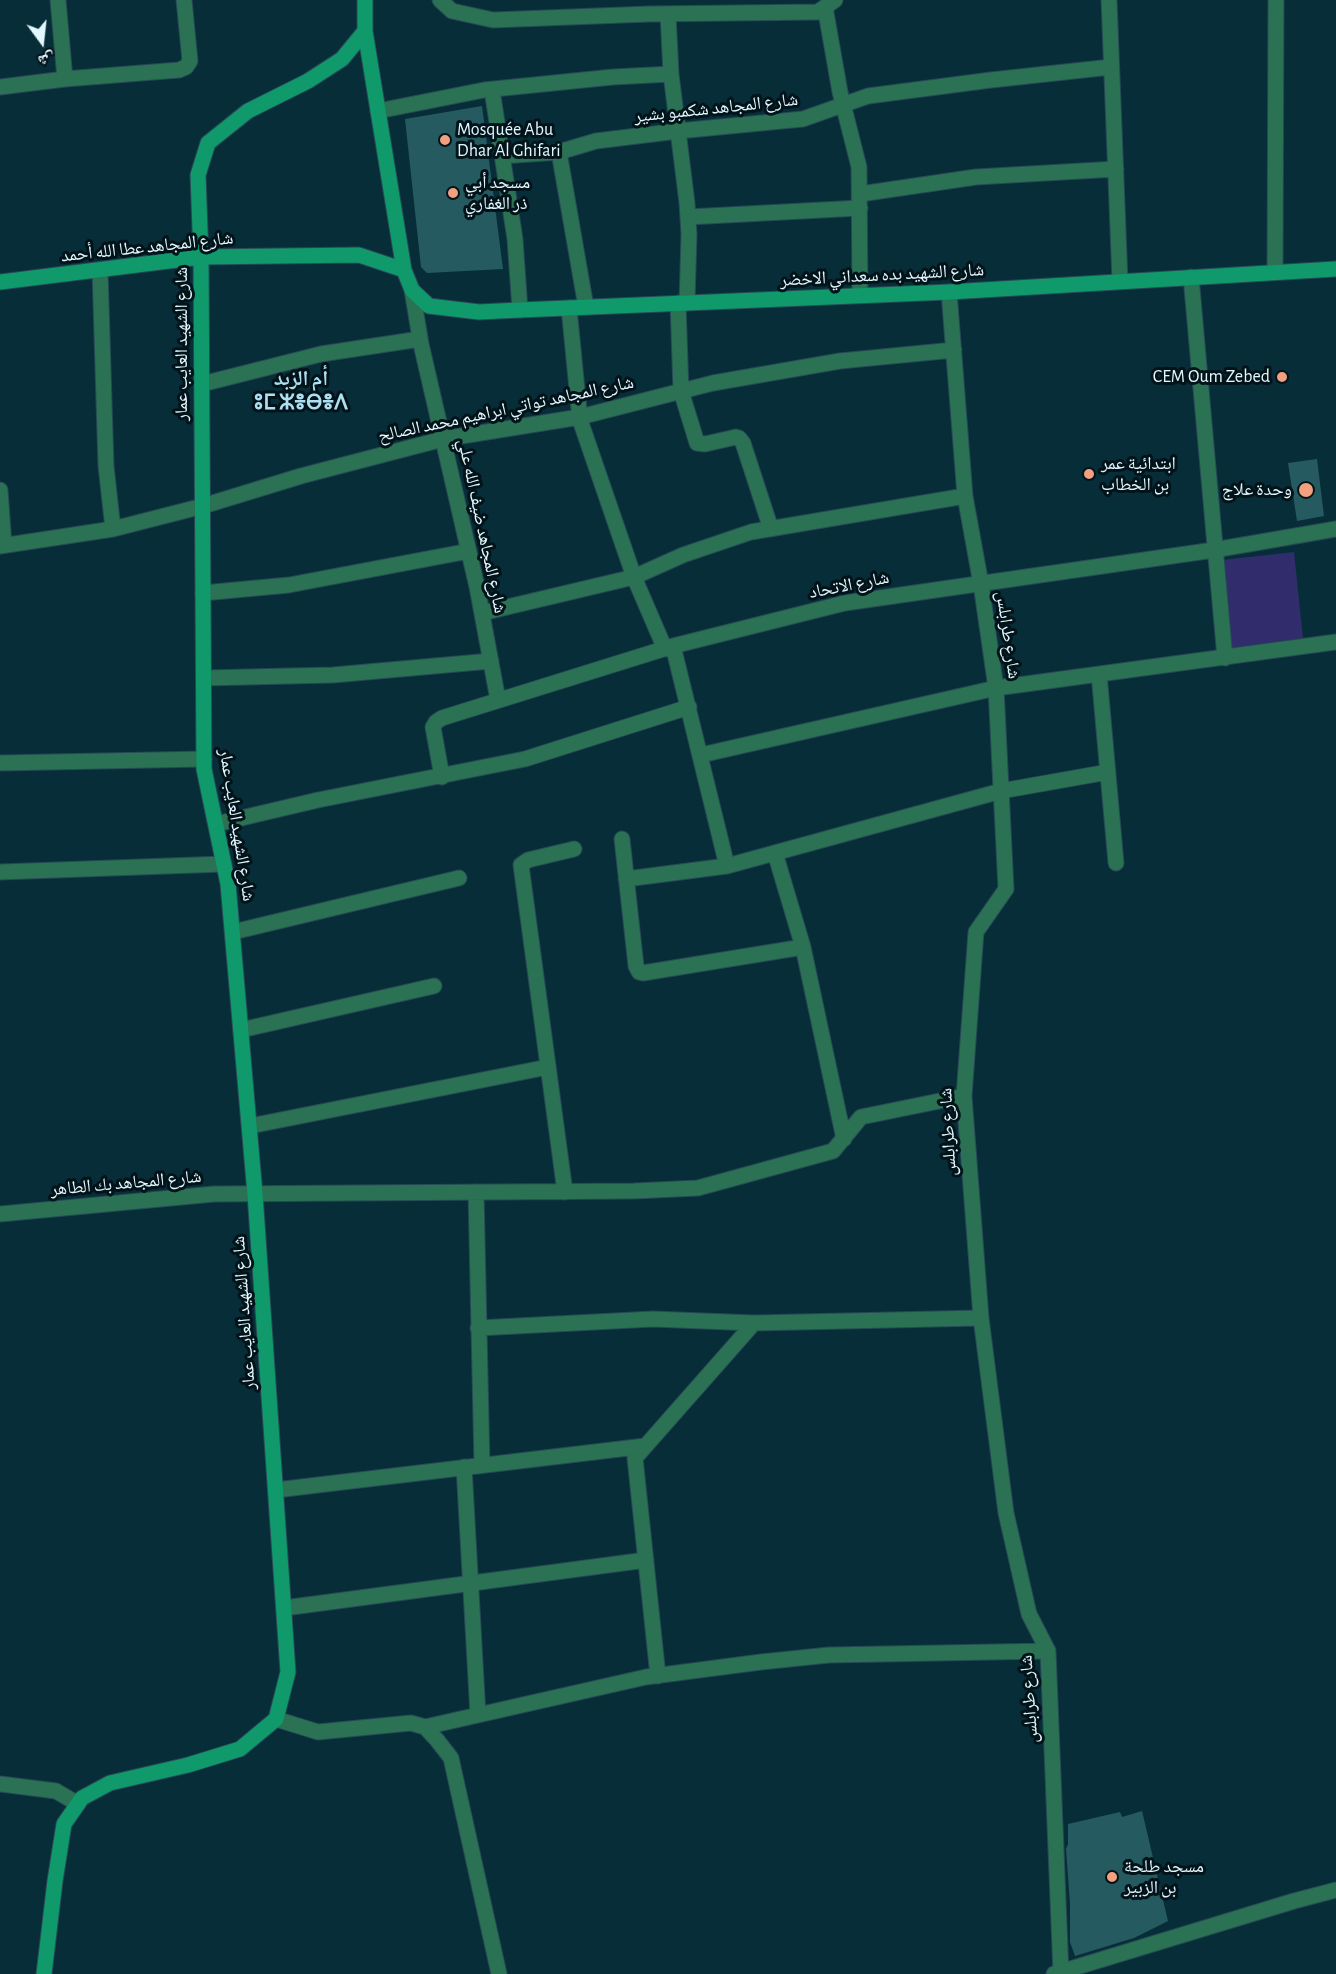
<!DOCTYPE html>
<html>
<head>
<meta charset="utf-8">
<style>
	body { margin:0 }
	#map { position:relative; width:1336px; height:1974px; overflow:hidden; background:#072d39; font-family:"Alegreya Sans","Noto Naskh Arabic",sans-serif }
	canvas { display:block }
	.north { position:absolute; left:12px; top:12px; width:60px; height:60px; -webkit-text-stroke:4px #02141a; paint-order:stroke; rotate:165deg; font-size:16px; font-weight:700; line-height:24px; text-align:center; color:#e3f7fe }
	.north::after { content:''; display:block; margin:auto; width:21px; height:27px; background:#e3f7fe; clip-path:polygon(50% 0,100% 100%,50% 72%,0 100%) }
</style>
</head>
<body>
<div id="map">
<canvas width="1336" height="1974"></canvas>
<div class="north">ش</div>
</div>
<script>
const ctx = document.querySelector('canvas').getContext('2d');
ctx.lineJoin = 'round';
function paint(path, color) {
  ctx.fillStyle = color;
  ctx.fill(path, 'evenodd');
}
function shape(rows) {
  const path = new Path2D();
  for (const r of rows) {
    path.moveTo(r[0], r[1]);
    for (let i = 2; i < r.length; i += 2) path.lineTo(r[i], r[i + 1]);
  }
  return path;
}
function strokePath(path, color, width, dash) {
  ctx.strokeStyle = color;
  ctx.lineWidth = width;
  ctx.lineCap = dash ? 'butt' : 'round';
  ctx.setLineDash(dash || []);
  ctx.stroke(path);
}
function write(font, color, halo, rows, align = 'center') {
  ctx.font = font + ' "Alegreya Sans","Noto Naskh Arabic","Noto Sans Tifinagh",sans-serif';
  ctx.lineWidth = 6;
  ctx.setLineDash([]);
  ctx.textBaseline = 'middle';
  ctx.strokeStyle = halo;
  ctx.fillStyle = color;
  for (const [text, x, y, turn = 0] of rows) {
    ctx.save();
    ctx.translate(x, y);
    ctx.rotate((+turn || 0) * Math.PI / 180);
    ctx.textAlign = isNaN(turn) ? turn : align;
    if (halo) ctx.strokeText(text, 0, 0);
    ctx.fillText(text, 0, 0);
    ctx.restore();
  }
}
const green = shape([
	[1294,552,1303,638,1232,648,1222,560]
]);
const building = shape([
	[482,106,503,269,427,273,421,267,405,119],
	[1317,459,1324,516,1297,521,1288,463],
	[1142,1811,1168,1921,1134,1938,1075,1956,1070,1942,1070,1904,1066,1849,1068,1844,1068,1824,1120,1812,1122,1817]
]);
const street = shape([
	[58,0,65,79],
	[440,0,452,11,493,20,649,14,818,12,835,0],
	[1109,0,1120,281],
	[825,7,840,92,859,167,860,295],
	[668,14,671,74,687,203,689,234,687,303],
	[0,87,65,79,179,70,186,67,190,61,184,0],
	[492,90,515,239,520,310],
	[378,111,484,90,613,77,671,74],
	[559,152,586,307],
	[502,156,559,152,596,141,678,131,803,119,868,96,991,80,1111,67],
	[860,194,976,177,1116,169],
	[688,217,860,208],
	[100,270,106,466,113,529],
	[1275,272,1276,0],
	[1191,277,1225,658],
	[412,290,421,344,477,587,498,700],
	[949,292,965,496,981,584,996,688,1006,889,976,932,964,1096,981,1318,1006,1513,1029,1614,1048,1651,1061,1974],
	[678,303,681,391,697,443,705,444,736,437,739,438,743,443,771,529],
	[569,308,580,420,634,577,665,649],
	[202,384,321,354,420,339],
	[0,490,4,545],
	[0,546,113,529,203,506,301,476,443,439,580,417,713,383,840,361,954,350],
	[203,593,289,585,469,551],
	[482,613,634,577,683,555,751,532,965,496],
	[673,646,727,866],
	[1099,674,1116,863],
	[204,678,333,675,491,661],
	[701,755,996,688,1336,642],
	[0,763,204,759],
	[442,777,433,727,436,722,442,718,673,646,845,603,1214,550,1336,529],
	[216,824,318,800,525,759,689,707],
	[622,839,636,966,639,972,643,973,803,947],
	[775,853,803,947,844,1139],
	[0,872,224,864],
	[626,879,727,866,1001,791,1108,772],
	[233,932,459,878],
	[241,1030,434,986],
	[250,1126,548,1067],
	[476,1192,482,1465],
	[565,1192,521,865,528,860,574,849],
	[0,1214,214,1194,634,1191,698,1188,833,1151,861,1117,964,1096],
	[478,1328,653,1319,754,1323,981,1318],
	[464,1467,478,1715],
	[276,1490,645,1446],
	[284,1608,646,1560],
	[658,1676,635,1458,754,1323],
	[276,1719,318,1732,411,1723,425,1727,437,1740,451,1758,499,1974],
	[425,1727,646,1677,761,1662,829,1655,1048,1651],
	[0,1784,56,1791,78,1804],
	[1054,1974,1294,1901,1336,1890]
]);
const secondary = shape([
	[365,0,365,31,404,270,412,290,429,306,479,312,520,310,949,292,1336,269],
	[0,282,201,257,359,255,404,270],
	[44,1974,55,1881,64,1824,82,1798,110,1783,188,1765,240,1749,276,1719,288,1672,255,1194,228,884,204,769,201,257,198,175,208,143,248,111,308,81,342,59,365,31]
]);
const markers = [
	[445,140,6,"#f2a080"],
	[453,193,6,"#f2a080"],
	[1282,377,6,"#f2a080"],
	[1089,474,6,"#f2a080"],
	[1306,490,8,"#f2a080"],
	[1112,1877,6,"#f2a080"]
];
const streetNames = [
	["شارع المجاهد شكمبو بشير",716,108,-6],
	["شارع المجاهد عطا الله أحمد",147,247,-6],
	["شارع الشهيد بده سعداني الاخضر",882,275,-3],
	["شارع الشهيد العايب عمار",182,344,-90],
	["شارع المجاهد تواتي ابراهيم محمد الصالح",506,409,-12],
	["شارع المجاهد ضيف الله علي",482,526,78],
	["شارع الاتحاد",849,585,-11],
	["شارع طرابلس",1008,635,82],
	["شارع الشهيد العايب عمار",237,825,81],
	["شارع طرابلس",948,1132,-93],
	["شارع المجاهد بك الطاهر",126,1183,-5],
	["شارع الشهيد العايب عمار",244,1313,-94],
	["شارع طرابلس",1029,1699,-94]
];
const poiNames = [
	["Mosquée Abu",457,130],
	["Dhar Al Ghifari",457,151],
	["مسجد أبي",465,183],
	["ذر الغفاري",465,204],
	["CEM Oum Zebed",1270,377,"right"],
	["ابتدائية عمر",1101,464],
	["بن الخطاب",1101,485],
	["وحدة علاج",1292,490,"right"],
	["مسجد طلحة",1124,1867],
	["بن الزبير",1124,1888]
];
const quarterNames = [
	["أم الزبد",301,379],
	["ⵓⵎ ⵣⴻⴱⴻⴷ",301,403]
];
paint(green, '#312d6c');
paint(building, '#255b60');
strokePath(street, '#264955', 17);
strokePath(secondary, '#264955', 17);
strokePath(street, '#2b7153', 15);
strokePath(secondary, '#109a6b', 15);
for (const [x, y, r, color] of markers) {
  const dot = new Path2D();
  dot.arc(x, y, r, 0, 2 * Math.PI);
  ctx.fillStyle = color;
  ctx.fill(dot);
  strokePath(dot, '#02141a', 2);
}
write('18px', '#e3f7fe', '#02141a', streetNames);
write('18px', '#e3f7fe', '#02141a', poiNames, 'left');
write('bold 21px', '#addff1', '#02141a', quarterNames);
</script>
</body>
</html>
